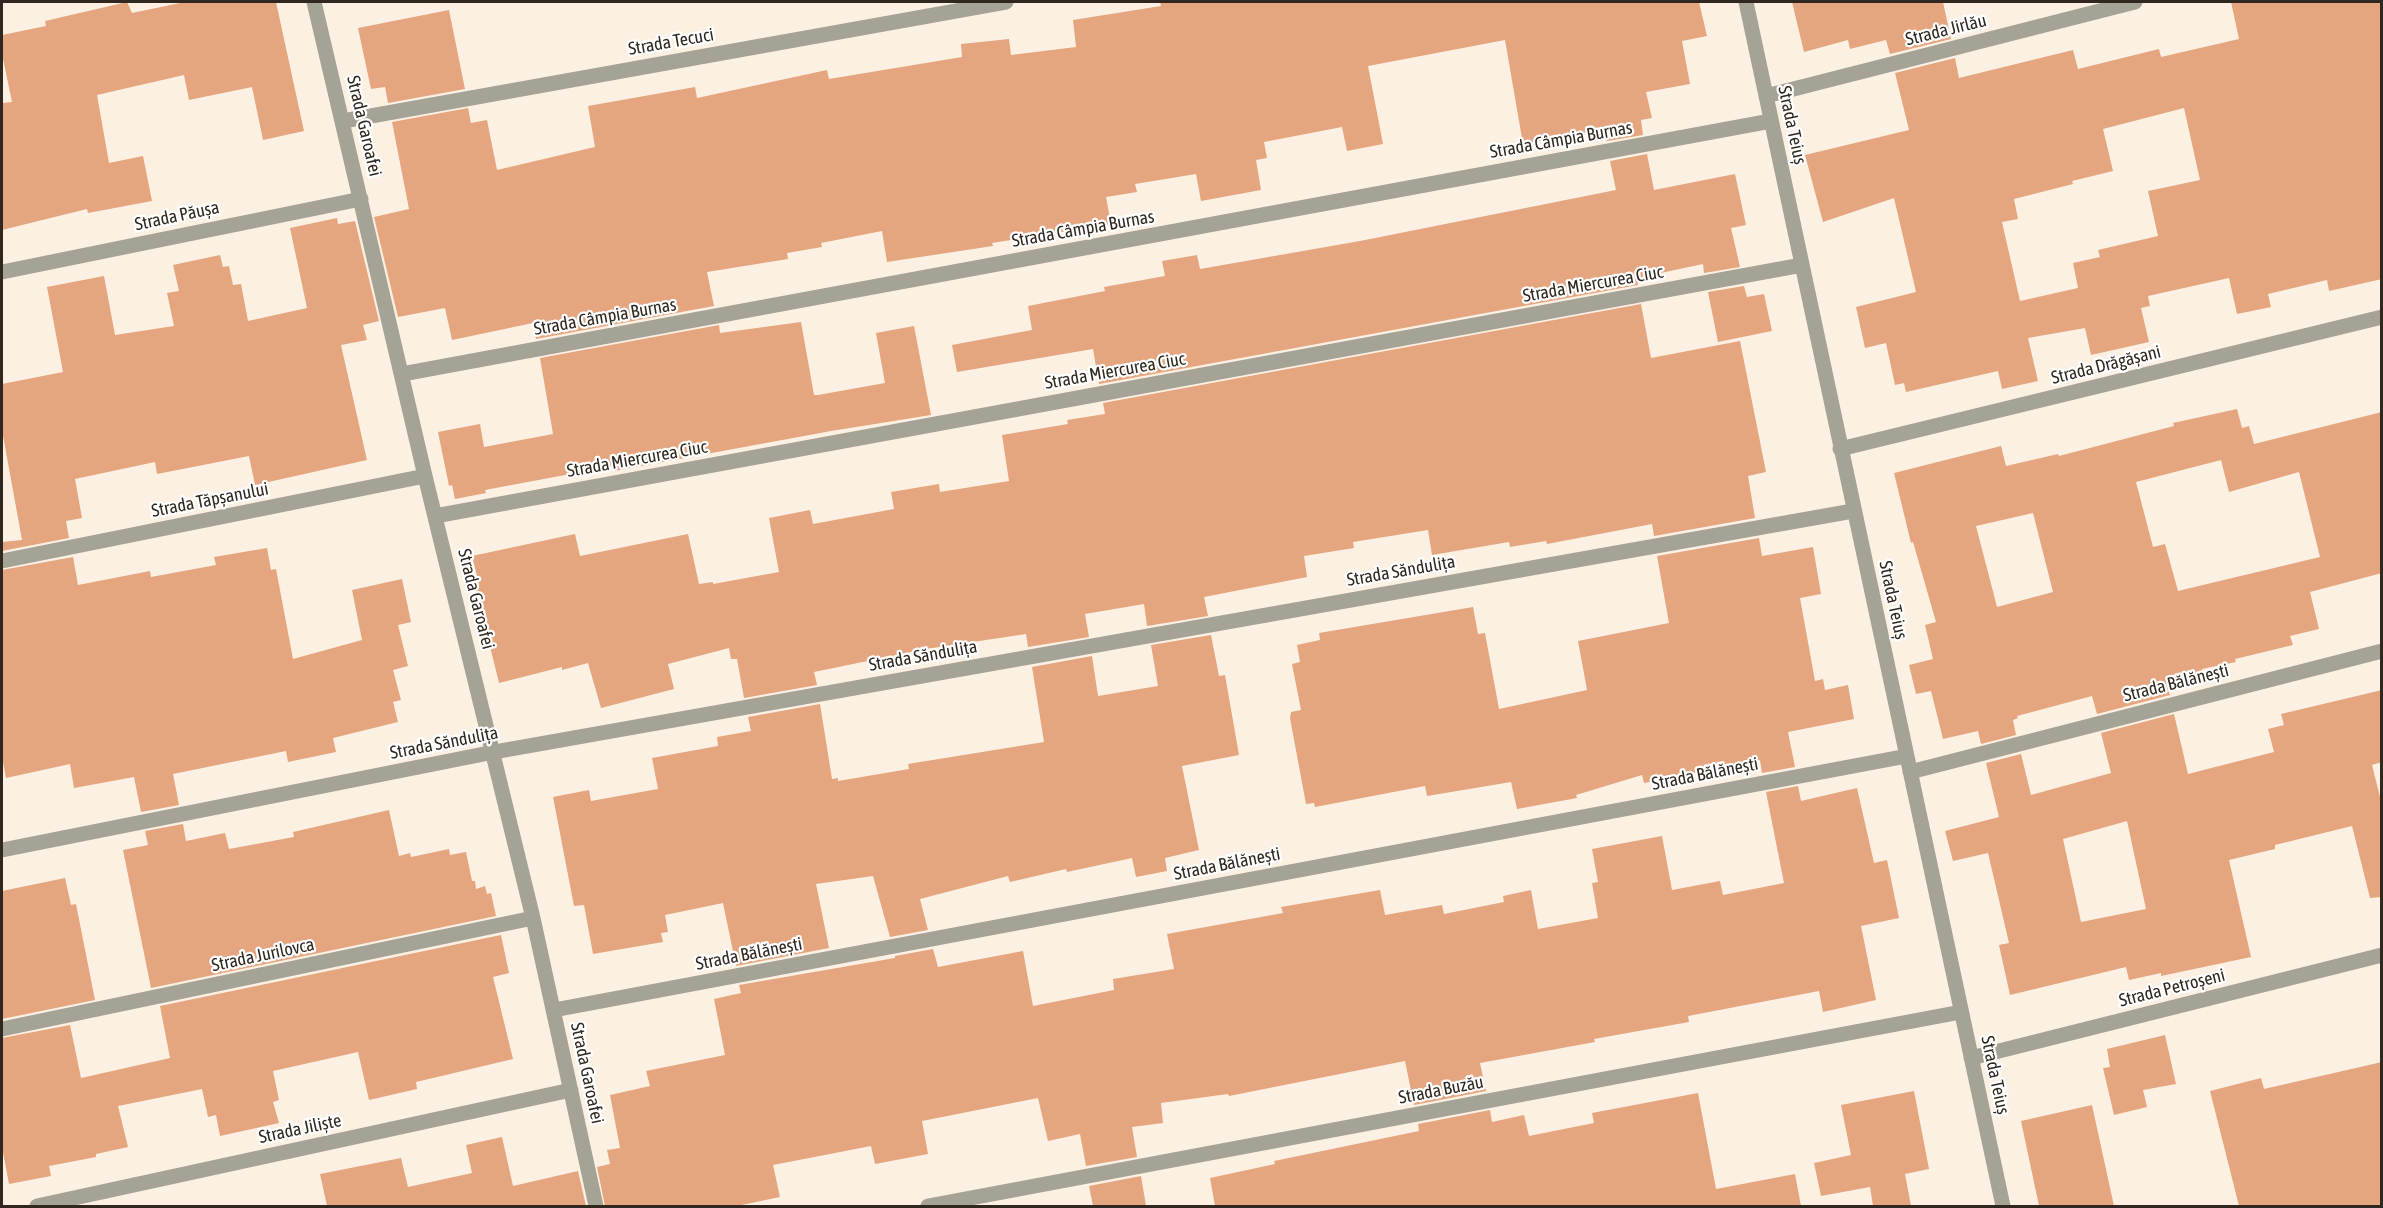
<!DOCTYPE html>
<html>
<head>
<meta charset="utf-8">
<style>
	body { margin:0 }
	#map { position:relative; width:2383px; height:1208px; overflow:hidden; background:#fcf0e2; font-family:"Asap Condensed",sans-serif }
	canvas { display:block }
	.frame { position:absolute; inset:0; border:3px solid #30281f; pointer-events:none }
</style>
</head>
<body>
<div id="map">
<canvas width="2383" height="1208"></canvas>
<div class="frame"></div>
</div>
<script>
const ctx = document.querySelector('canvas').getContext('2d');
ctx.lineJoin = 'round';
function paint(path, color) {
  ctx.fillStyle = color;
  ctx.fill(path, 'evenodd');
}
function shape(rows) {
  const path = new Path2D();
  for (const r of rows) {
    path.moveTo(r[0], r[1]);
    for (let i = 2; i < r.length; i += 2) path.lineTo(r[i], r[i + 1]);
  }
  return path;
}
function strokePath(path, color, width, dash) {
  ctx.strokeStyle = color;
  ctx.lineWidth = width;
  ctx.lineCap = dash ? 'butt' : 'round';
  ctx.setLineDash(dash || []);
  ctx.stroke(path);
}
function write(font, color, halo, rows, align = 'center') {
  ctx.font = font + ' "Asap Condensed",sans-serif';
  ctx.lineWidth = 4.5;
  ctx.setLineDash([]);
  ctx.textBaseline = 'middle';
  ctx.strokeStyle = halo;
  ctx.fillStyle = color;
  for (const [text, x, y, turn = 0] of rows) {
    ctx.save();
    ctx.translate(x, y);
    ctx.rotate((+turn || 0) * Math.PI / 180);
    ctx.textAlign = isNaN(turn) ? turn : align;
    if (halo) ctx.strokeText(text, 0, 0);
    ctx.fillText(text, 0, 0);
    ctx.restore();
  }
}
const building = shape([
	[127,2,132,13,185,2,276,2,304,131,263,140,252,87,189,100,184,75,97,95,109,163,143,156,152,201,88,213,87,209,2,230,2,103,12,102,2,54,2,35,46,26,45,21],
	[1160,2,1699,2,1707,36,1682,41,1690,84,1646,92,1652,118,1641,120,1643,135,1607,141,1604,129,1523,144,1505,40,1368,66,1383,144,1347,151,1342,127,1264,142,1267,158,1256,160,1261,190,1201,201,1196,174,1135,184,1137,192,1106,197,1111,224,992,243,993,246,887,262,882,231,821,243,822,247,787,253,788,259,707,272,714,306,536,339,533,323,452,340,445,308,398,317,374,217,409,209,392,122,468,108,471,123,487,120,497,170,595,147,588,106,695,87,697,98,827,70,829,79,962,57,961,44,1009,39,1011,55,1076,47,1073,20,1161,6],
	[1792,2,1943,2,1951,39,1890,54,1886,40,1850,49,1848,40,1804,52],
	[2231,2,2382,2,2382,279,2329,291,2327,280,2268,294,2271,307,2237,314,2229,278,2148,296,2150,306,2141,308,2149,342,2091,355,2085,328,2028,338,2038,381,2002,389,1998,371,1906,392,1904,383,1895,385,1886,343,1865,348,1856,307,1916,292,1894,198,1823,222,1805,155,1909,130,1895,73,1955,58,1959,78,2073,50,2078,69,2159,49,2161,57,2239,39],
	[2184,108,2200,180,2148,191,2158,236,2098,250,2100,257,2073,263,2078,288,2020,301,2002,222,2018,219,2014,199,2073,184,2072,181,2113,171,2103,129],
	[449,10,465,89,388,103,385,87,371,89,358,28],
	[1647,154,1654,190,1735,174,1746,225,1731,228,1740,267,1704,273,1703,264,1637,278,1638,285,1099,384,1093,349,957,372,952,345,1032,330,1028,306,1105,291,1104,287,1165,276,1162,261,1197,255,1200,269,1360,241,1616,190,1610,161],
	[337,218,338,224,355,221,379,321,363,325,367,340,341,345,367,460,255,485,249,456,157,474,155,462,75,479,82,518,66,521,69,538,2,551,2,542,22,540,2,430,2,384,63,372,47,287,104,276,115,335,174,326,167,293,179,291,173,265,220,255,223,267,229,266,233,285,241,284,248,321,307,308,290,228],
	[1744,286,1747,297,1764,294,1772,331,1718,342,1708,292],
	[1641,304,1651,358,1740,341,1766,472,1748,476,1755,518,1654,536,1652,524,1547,544,1546,541,1510,547,1509,542,1432,555,1428,530,1353,542,1354,548,1304,556,1307,577,1204,597,1208,616,1147,626,1144,604,1085,614,1089,637,1028,647,1026,634,926,649,814,672,817,685,744,698,737,659,731,659,729,648,668,664,674,689,601,708,588,663,562,670,562,667,499,683,475,585,479,584,472,556,575,534,580,556,688,534,699,584,713,582,713,584,779,572,769,518,810,510,813,524,894,509,891,492,939,484,940,492,1009,481,1002,435,1068,424,1067,420,1105,414,1103,403],
	[801,322,814,395,818,395,885,383,876,333,914,326,931,415,831,431,614,471,613,466,485,490,486,493,455,499,452,485,449,486,438,432,480,424,484,447,553,434,540,358,719,325,720,333],
	[2237,409,2242,428,2249,426,2254,444,2382,412,2382,573,2310,592,2319,629,2290,636,2293,645,2235,659,2236,662,2202,669,2203,674,2166,683,2170,695,2097,714,2092,696,2017,716,2018,718,2013,720,2016,735,1981,744,1978,731,1943,739,1931,691,1916,694,1909,665,1933,659,1925,625,1936,622,1913,542,1911,543,1894,473,2001,446,2006,466,2058,454,2059,456,2174,426,2173,423],
	[2221,460,2229,492,2299,472,2320,557,2178,591,2165,544,2153,547,2136,482],
	[2033,513,2053,592,1997,607,1976,526],
	[1759,538,1762,556,1813,547,1821,594,1800,598,1815,681,1823,679,1825,690,1848,685,1854,719,1788,732,1795,767,1762,773,1760,760,1644,783,1642,775,1576,795,1577,798,1517,809,1511,782,1427,796,1425,786,1315,807,1314,803,1306,804,1290,718,1291,712,1301,710,1292,664,1300,662,1297,645,1320,640,1319,633,1473,607,1478,634,1485,633,1499,709,1587,690,1578,641,1669,623,1657,556],
	[267,548,271,570,276,569,293,659,362,640,352,590,402,579,411,622,398,625,408,666,393,670,401,700,393,702,398,722,333,738,336,752,288,762,286,751,173,774,179,805,141,812,134,777,74,788,70,764,6,778,2,757,2,570,73,557,78,585,150,571,151,577,216,565,214,557],
	[1211,635,1219,676,1225,675,1239,755,1182,766,1199,850,1165,858,1167,871,1136,877,1132,858,1067,872,1066,869,1010,882,1008,876,920,899,928,930,890,937,873,876,816,884,829,948,736,966,723,903,665,915,668,932,661,933,663,942,593,954,584,905,574,906,553,797,589,790,591,801,658,789,652,758,718,746,717,737,751,731,748,717,820,704,832,779,838,778,838,781,909,769,908,764,1044,742,1032,667,1092,656,1098,696,1158,686,1151,645],
	[2382,690,2382,762,2372,765,2382,805,2382,897,2370,898,2352,826,2275,845,2275,849,2229,860,2251,957,2161,976,2161,973,2129,980,2126,967,2010,995,1999,945,2009,943,1988,853,1953,861,1945,831,1999,817,1986,763,2021,754,2031,795,2111,773,2101,733,2174,714,2188,774,2274,752,2268,729,2284,725,2281,714],
	[2127,821,2146,909,2081,922,2063,839],
	[1798,786,1801,801,1857,788,1874,863,1887,860,1899,918,1861,926,1876,1000,1823,1012,1819,991,1688,1016,1689,1022,1594,1039,1595,1042,1480,1063,1486,1091,1414,1105,1405,1061,1229,1096,1228,1094,1161,1103,1163,1123,1132,1127,1137,1157,1086,1166,1080,1134,1048,1141,1038,1098,922,1121,928,1154,875,1164,871,1146,773,1165,780,1197,737,1206,605,1206,597,1167,610,1164,607,1150,620,1148,610,1095,650,1086,646,1071,725,1055,714,999,741,993,739,985,895,958,895,956,933,949,938,967,1023,951,1033,1006,1114,990,1113,979,1174,969,1167,934,1283,913,1281,907,1380,890,1385,915,1442,905,1444,914,1504,902,1503,896,1531,890,1538,929,1598,918,1592,883,1598,882,1592,849,1662,836,1672,890,1720,881,1723,895,1784,883,1766,792],
	[389,810,399,856,410,853,411,857,449,849,450,855,466,852,472,881,475,881,476,889,485,886,487,894,491,893,496,916,151,988,123,850,148,845,145,831,183,824,186,841,225,833,229,849,294,837,293,832],
	[65,878,71,905,76,904,95,1000,2,1019,2,891],
	[501,935,509,973,493,977,513,1059,416,1082,417,1089,369,1100,358,1052,273,1071,279,1100,273,1102,279,1123,220,1136,216,1115,208,1117,202,1089,118,1106,128,1147,96,1154,96,1157,49,1166,51,1176,9,1184,2,1147,2,1038,70,1025,81,1078,170,1058,160,1006],
	[2165,1035,2176,1084,2143,1090,2147,1107,2114,1115,2103,1068,2110,1067,2107,1049],
	[2382,1062,2382,1206,2239,1206,2210,1091,2261,1078,2264,1089],
	[1914,1091,1929,1169,1905,1174,1911,1206,1873,1206,1870,1187,1821,1196,1814,1163,1851,1155,1841,1105],
	[1698,1093,1716,1189,1795,1174,1801,1206,1215,1206,1210,1178,1275,1164,1274,1161,1419,1131,1418,1124,1490,1110,1492,1122,1524,1115,1529,1136,1594,1123,1592,1113],
	[2092,1105,2114,1206,2039,1206,2021,1121],
	[502,1137,513,1186,578,1171,586,1206,327,1206,320,1174,401,1158,408,1187,472,1173,466,1145],
	[1141,1176,1146,1206,1093,1206,1089,1186]
]);
const street = shape([
	[314,2,425,476,533,918,596,1206],
	[1746,2,2003,1206],
	[1766,96,2135,2],
	[343,121,1006,2],
	[2,272,361,199],
	[402,374,1771,121],
	[1840,449,2382,317],
	[435,516,1802,265],
	[2,561,425,476],
	[1910,772,2382,651],
	[2,850,494,752,1853,511],
	[554,1010,1907,756],
	[2,1029,533,918],
	[1971,1058,2382,955],
	[37,1206,571,1090],
	[928,1206,1961,1012]
]);
const streetNames = [
	["Strada Jirlău",1946,30,-14],
	["Strada Tecuci",671,42,-10],
	["Strada Teiuș",1792,125,78],
	["Strada Garoafei",364,126,77],
	["Strada Câmpia Burnas",1561,140,-10],
	["Strada Păușa",177,216,-12],
	["Strada Câmpia Burnas",1083,229,-10],
	["Strada Miercurea Ciuc",1593,284,-10],
	["Strada Câmpia Burnas",605,317,-10],
	["Strada Drăgășani",2106,365,-14],
	["Strada Miercurea Ciuc",1115,371,-10],
	["Strada Miercurea Ciuc",637,459,-10],
	["Strada Tăpșanului",210,500,-11],
	["Strada Săndulița",1401,571,-10],
	["Strada Garoafei",476,599,76],
	["Strada Teiuș",1893,600,78],
	["Strada Săndulița",923,656,-10],
	["Strada Bălănești",2176,683,-14],
	["Strada Săndulița",444,743,-11],
	["Strada Bălănești",1705,774,-11],
	["Strada Bălănești",1227,864,-11],
	["Strada Bălănești",749,954,-11],
	["Strada Jurilovca",263,955,-12],
	["Strada Petroșeni",2172,988,-14],
	["Strada Garoafei",587,1073,78],
	["Strada Teiuș",1995,1075,78],
	["Strada Buzău",1441,1090,-11],
	["Strada Jiliște",300,1129,-12]
];
paint(building, '#e5a57e');
strokePath(street, '#a5a296', 15);
write('18px', '#30281f', '#fff', streetNames);
</script>
</body>
</html>
